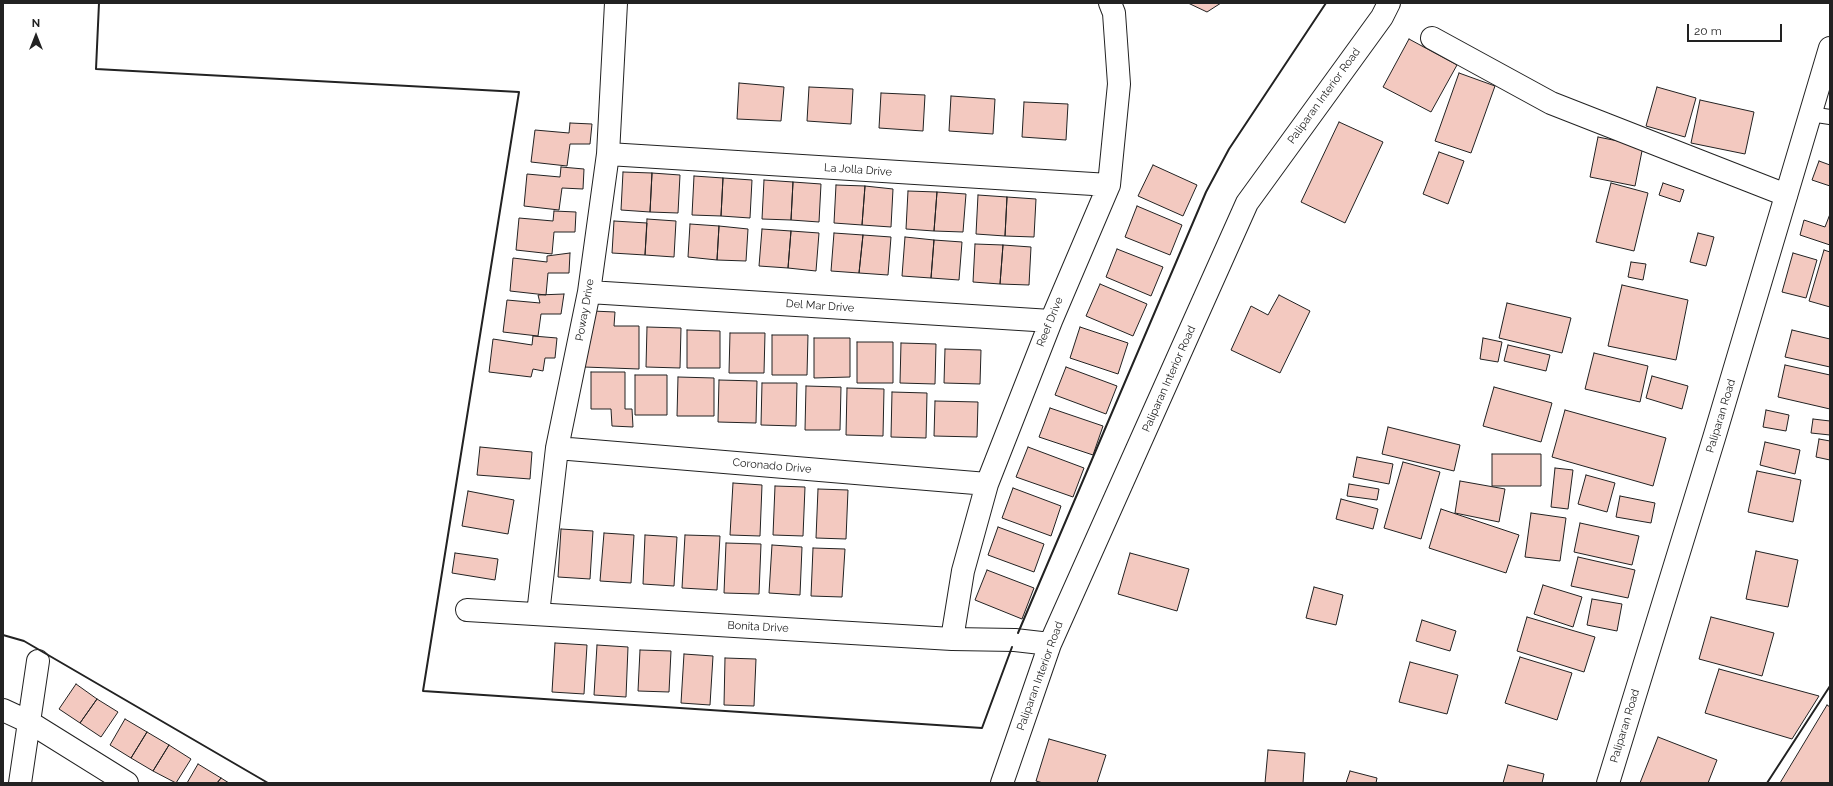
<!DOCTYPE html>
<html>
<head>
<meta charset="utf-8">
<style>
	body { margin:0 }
	#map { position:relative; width:1833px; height:786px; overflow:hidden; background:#fff; font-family:Raleway,sans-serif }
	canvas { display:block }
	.frame { position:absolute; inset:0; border:4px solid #222; pointer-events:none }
	.north { position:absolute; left:16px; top:16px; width:40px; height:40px; -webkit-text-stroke:3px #fff; paint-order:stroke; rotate:0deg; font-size:11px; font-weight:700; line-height:16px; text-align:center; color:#222 }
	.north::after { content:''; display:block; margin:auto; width:14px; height:18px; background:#222; clip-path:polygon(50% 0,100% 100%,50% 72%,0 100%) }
	.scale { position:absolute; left:1687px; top:24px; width:95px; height:18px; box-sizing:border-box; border:2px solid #222; border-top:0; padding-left:5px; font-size:12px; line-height:14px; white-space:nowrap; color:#222; -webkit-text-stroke:3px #fff; paint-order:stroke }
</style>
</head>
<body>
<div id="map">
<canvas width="1833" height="786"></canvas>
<div class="frame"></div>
<div class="north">N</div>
<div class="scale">20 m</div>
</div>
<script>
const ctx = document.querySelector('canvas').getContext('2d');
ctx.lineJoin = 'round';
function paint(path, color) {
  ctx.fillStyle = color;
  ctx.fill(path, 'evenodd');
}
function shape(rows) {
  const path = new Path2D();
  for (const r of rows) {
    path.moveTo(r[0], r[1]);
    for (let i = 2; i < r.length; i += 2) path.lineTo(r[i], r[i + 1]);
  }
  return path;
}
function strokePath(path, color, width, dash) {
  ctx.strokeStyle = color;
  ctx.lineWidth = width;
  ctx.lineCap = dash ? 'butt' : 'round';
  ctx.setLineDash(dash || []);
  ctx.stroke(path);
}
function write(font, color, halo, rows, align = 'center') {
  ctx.font = font + ' Raleway,sans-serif';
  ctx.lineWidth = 3;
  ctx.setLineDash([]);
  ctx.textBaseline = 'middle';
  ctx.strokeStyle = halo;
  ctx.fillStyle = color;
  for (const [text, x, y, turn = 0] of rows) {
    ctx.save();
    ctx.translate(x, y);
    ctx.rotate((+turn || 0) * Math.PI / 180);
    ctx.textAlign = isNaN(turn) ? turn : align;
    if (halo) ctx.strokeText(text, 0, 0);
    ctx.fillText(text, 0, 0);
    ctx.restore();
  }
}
const building = shape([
	[1188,3,1221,3,1207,12,1188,3],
	[1409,39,1457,65,1431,112,1383,87,1409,39],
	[1459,73,1495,86,1471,153,1435,141,1459,73],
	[739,83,784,87,781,121,737,119,739,83],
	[809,87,853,89,851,124,807,121,809,87],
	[1657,87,1696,98,1685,137,1646,126,1657,87],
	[881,93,925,95,923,131,879,128,881,93],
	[951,96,995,99,993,134,949,131,951,96],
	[1700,100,1754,112,1745,154,1691,143,1700,100],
	[1024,102,1068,104,1066,140,1022,137,1024,102],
	[1339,122,1383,142,1345,223,1301,202,1339,122],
	[570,123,592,124,590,144,570,144,567,166,531,162,535,130,569,133,570,123],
	[1598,137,1643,146,1635,186,1590,177,1598,137],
	[1439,152,1464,161,1448,204,1423,194,1439,152],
	[1819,161,1830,165,1830,186,1812,180,1819,161],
	[1153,165,1197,185,1183,216,1138,196,1153,165],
	[561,167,584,169,583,189,562,188,559,210,524,206,527,174,560,177,561,167],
	[623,172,652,173,650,212,621,210,623,172],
	[652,173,680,175,678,213,650,212,652,173],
	[694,176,723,178,721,216,692,215,694,176],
	[723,178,752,180,750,218,721,216,723,178],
	[764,180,793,182,791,220,762,219,764,180],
	[793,182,821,184,819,222,791,220,793,182],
	[1611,183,1648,193,1634,251,1596,242,1611,183],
	[1663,183,1684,190,1680,202,1659,195,1663,183],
	[836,185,865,186,862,225,834,223,836,185],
	[865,186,893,189,891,227,862,225,865,186],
	[908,191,937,192,934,231,906,229,908,191],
	[937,192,966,194,963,232,934,231,937,192],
	[978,195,1007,197,1005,236,976,234,978,195],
	[1007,197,1036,199,1034,237,1005,236,1007,197],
	[1137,206,1182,225,1170,255,1125,237,1137,206],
	[554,211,576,212,575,232,554,232,552,254,516,250,519,218,553,221,554,211],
	[1830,214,1830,245,1800,235,1804,220,1825,227,1830,214],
	[647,219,676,221,674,257,645,255,647,219],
	[614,221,647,223,645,255,612,253,614,221],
	[690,224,719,226,717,260,688,257,690,224],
	[719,226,748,229,746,261,717,260,719,226],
	[762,229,791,231,788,268,759,266,762,229],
	[791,231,819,233,816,271,788,268,791,231],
	[834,233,863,235,859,273,831,271,834,233],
	[1698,233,1714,237,1706,266,1690,262,1698,233],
	[863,235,891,237,888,275,859,273,863,235],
	[905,237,934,240,931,278,902,276,905,237],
	[934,240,962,242,959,280,931,278,934,240],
	[975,244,1003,245,1000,284,973,282,975,244],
	[1003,245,1031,247,1029,285,1000,284,1003,245],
	[1117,249,1163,267,1151,296,1106,277,1117,249],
	[1824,250,1830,252,1830,307,1809,301,1824,250],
	[570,253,569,273,548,273,546,295,510,291,513,258,547,262,547,256,570,253],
	[1793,253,1817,260,1806,298,1782,292,1793,253],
	[1631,262,1646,264,1643,280,1628,277,1631,262],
	[1100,284,1147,304,1133,336,1086,316,1100,284],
	[1622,285,1688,300,1676,360,1608,346,1622,285],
	[564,294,561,314,541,314,538,336,503,332,507,300,540,303,538,295,564,294],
	[1279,295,1310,311,1280,373,1231,350,1251,306,1268,315,1279,295],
	[1507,303,1571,318,1562,353,1499,338,1507,303],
	[592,311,615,312,614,326,639,326,639,369,584,367,592,311],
	[647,327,681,328,680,368,646,367,647,327],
	[1080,327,1128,343,1118,374,1070,358,1080,327],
	[687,330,720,331,720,368,687,368,687,330],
	[1792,330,1830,339,1830,367,1785,357,1792,330],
	[730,333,765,333,764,373,729,373,730,333],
	[772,335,808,335,807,375,772,375,772,335],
	[533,336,557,338,555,358,545,358,543,371,533,369,531,377,489,372,493,339,532,345,533,336],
	[814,338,850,338,850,377,814,378,814,338],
	[1483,338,1502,342,1498,362,1480,359,1483,338],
	[857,342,893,342,893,383,857,383,857,342],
	[901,343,936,344,935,384,900,383,901,343],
	[1508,345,1550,355,1546,371,1504,361,1508,345],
	[945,349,981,350,980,384,944,383,945,349],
	[1594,353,1648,366,1640,402,1585,389,1594,353],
	[1785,365,1830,375,1830,409,1778,397,1785,365],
	[1066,367,1117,386,1106,414,1055,395,1066,367],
	[591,372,625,372,625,409,632,409,633,427,612,426,611,409,591,409,591,372],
	[635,375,667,375,667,415,635,415,635,375],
	[1652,376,1688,386,1682,409,1646,398,1652,376],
	[678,377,714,378,714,416,677,416,678,377],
	[719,380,757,381,756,423,718,422,719,380],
	[762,383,797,383,796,426,761,425,762,383],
	[806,386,841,387,840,430,805,430,806,386],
	[1494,387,1552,403,1541,442,1483,426,1494,387],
	[847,388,884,389,883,436,846,435,847,388],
	[892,392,927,393,926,438,891,437,892,392],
	[935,401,978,402,977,437,934,436,935,401],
	[1050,408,1103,426,1093,455,1039,437,1050,408],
	[1565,410,1666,438,1653,486,1552,457,1565,410],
	[1766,410,1789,415,1786,431,1763,427,1766,410],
	[1813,419,1830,421,1830,435,1811,433,1813,419],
	[1388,427,1460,445,1454,471,1382,454,1388,427],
	[1819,439,1830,441,1830,460,1816,457,1819,439],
	[1765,442,1800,450,1795,474,1760,465,1765,442],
	[480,447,532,452,530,479,477,475,480,447],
	[1028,447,1084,468,1073,497,1016,477,1028,447],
	[1492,454,1541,454,1541,486,1492,486,1492,454],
	[1357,457,1393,464,1389,484,1353,477,1357,457],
	[1403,462,1440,472,1421,539,1384,528,1403,462],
	[1555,468,1573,470,1568,509,1551,507,1555,468],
	[1757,471,1801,480,1793,522,1748,512,1757,471],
	[1586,475,1615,483,1607,512,1578,504,1586,475],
	[1460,481,1505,489,1499,522,1455,513,1460,481],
	[733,483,762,485,760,536,730,535,733,483],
	[1349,484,1379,489,1377,500,1347,496,1349,484],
	[775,486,805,487,803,536,773,535,775,486],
	[1013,488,1061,506,1051,536,1002,518,1013,488],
	[818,489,848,490,846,539,816,538,818,489],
	[468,491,514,500,508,534,462,526,468,491],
	[1620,496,1655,503,1651,523,1616,517,1620,496],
	[1341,499,1378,509,1373,529,1336,519,1341,499],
	[1441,509,1519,535,1506,573,1429,548,1441,509],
	[1531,513,1566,518,1560,561,1525,557,1531,513],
	[1580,523,1639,536,1632,565,1574,552,1580,523],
	[998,527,1044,544,1034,572,988,555,998,527],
	[561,529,593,531,590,579,558,577,561,529],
	[604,533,634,535,631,583,600,581,604,533],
	[645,535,677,537,674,586,643,584,645,535],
	[685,535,720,536,717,590,682,588,685,535],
	[726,543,761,544,759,594,724,593,726,543],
	[772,545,802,547,800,595,769,593,772,545],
	[813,548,845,549,842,597,811,596,813,548],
	[1756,551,1798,560,1788,607,1746,599,1756,551],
	[455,553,498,559,495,580,452,573,455,553],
	[1130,553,1189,569,1177,611,1118,594,1130,553],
	[1578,557,1635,570,1628,598,1571,586,1578,557],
	[987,570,1034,588,1022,619,975,600,987,570],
	[1543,585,1582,597,1573,627,1534,614,1543,585],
	[1314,587,1343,595,1336,625,1306,618,1314,587],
	[1592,599,1622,604,1617,631,1587,625,1592,599],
	[1527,617,1595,637,1584,672,1517,651,1527,617],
	[1711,617,1774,633,1762,676,1699,659,1711,617],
	[1422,620,1456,631,1450,651,1416,641,1422,620],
	[555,643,587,645,584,694,552,692,555,643],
	[597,645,628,647,626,697,594,695,597,645],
	[640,650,671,651,669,692,638,691,640,650],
	[684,654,713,656,710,705,681,703,684,654],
	[1520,657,1572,673,1557,720,1505,703,1520,657],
	[725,658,756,659,754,706,724,705,725,658],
	[1410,662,1458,675,1447,714,1399,702,1410,662],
	[1719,669,1819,696,1792,739,1705,713,1719,669],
	[76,684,97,699,80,723,59,709,76,684],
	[97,699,118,712,101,737,80,723,97,699],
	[1827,705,1830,707,1830,783,1780,783,1827,705],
	[125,719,147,732,131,758,110,745,125,719],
	[147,732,169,745,153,771,131,758,147,732],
	[1658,737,1717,760,1708,783,1640,783,1658,737],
	[1049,739,1106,755,1097,783,1043,783,1036,781,1049,739],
	[169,745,191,759,176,783,153,771,169,745],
	[1268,750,1305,753,1303,783,1265,783,1268,750],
	[198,764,221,778,217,783,187,783,198,764],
	[1508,765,1544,774,1542,783,1503,783,1508,765],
	[1350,771,1377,778,1376,783,1346,783,1350,771],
	[221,778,229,783,217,783,221,778]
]);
const lane = shape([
	[1810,114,1830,117]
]);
const street = shape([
	[1432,38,1551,103,1786,195],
	[608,154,1109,185],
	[589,292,1051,321],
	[557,448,987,484],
	[467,610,952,639,1015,640,1050,644],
	[538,614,557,448,589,292,608,154,616,3],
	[952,639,963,571,987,484,1051,321,1109,185,1119,84,1114,13,1110,3],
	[3,710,29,722,127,783],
	[20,783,38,661],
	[1002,783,1050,644,1247,203,1382,17,1389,3]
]);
const primary = shape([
	[1608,783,1714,438,1830,48]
]);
const wall = shape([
	[99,3,96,69,519,92,423,691,982,728,1012,647],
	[1018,633,1206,192,1229,149,1326,3],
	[3,635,24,641,268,783],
	[1767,783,1830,686]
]);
const streetNames = [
	["Paliparan Interior Road",1324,96,-54],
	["La Jolla Drive",858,170,4],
	["Del Mar Drive",820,306,4],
	["Poway Drive",585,310,-80],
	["Reef Drive",1050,322,-68],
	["Paliparan Interior Road",1169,379,-66],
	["Paliparan Road",1721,416,-73],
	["Coronado Drive",772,466,5],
	["Bonita Drive",758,627,3],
	["Paliparan Interior Road",1040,676,-70],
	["Paliparan Road",1625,726,-73]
];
paint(building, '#f3c9c0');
strokePath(building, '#222', 1);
strokePath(lane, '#222', 16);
strokePath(street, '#222', 24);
strokePath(primary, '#222', 24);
strokePath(lane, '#fff', 14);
strokePath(street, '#fff', 22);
strokePath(primary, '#fff', 22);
strokePath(wall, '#222', 2);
write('11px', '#222', '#fff', streetNames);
</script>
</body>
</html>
